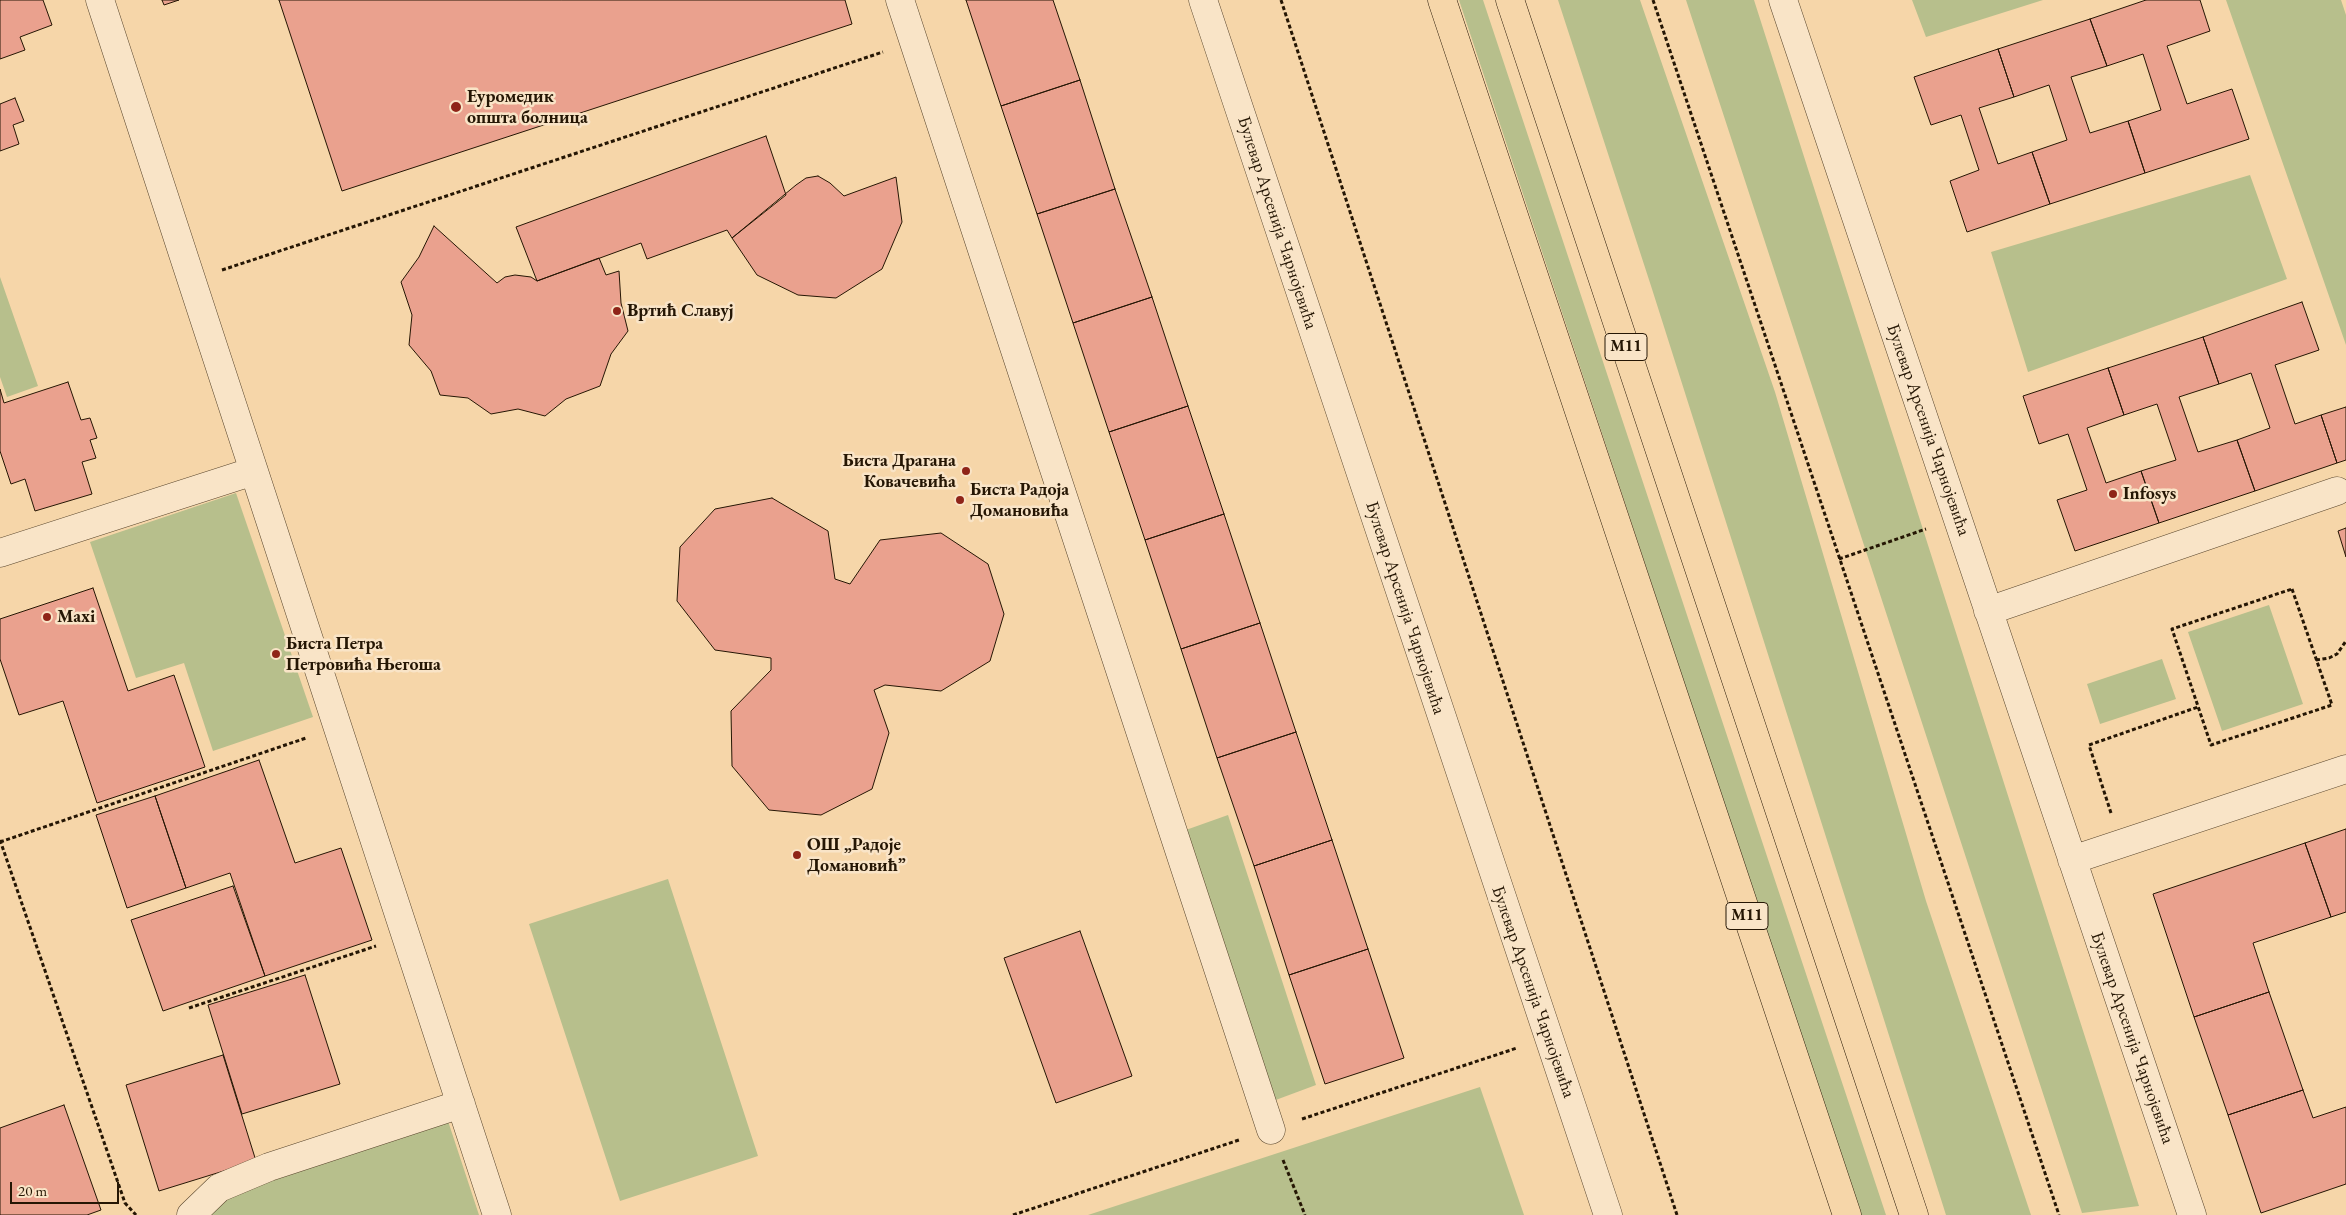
<!DOCTYPE html>
<html>
<head>
<meta charset="utf-8">
<style>
	body { margin:0 }
	#map { position:relative; width:2346px; height:1215px; overflow:hidden; background:#f6d6a9; font-family:"EB Garamond",serif }
	canvas { display:block }
	.scale { position:absolute; left:10px; top:1182px; width:109px; height:22px; box-sizing:border-box; border:2px solid #251604; border-top:0; padding-left:6px; font-size:15px; line-height:18px; white-space:nowrap; color:#251604; -webkit-text-stroke:4px #f9e4c7; paint-order:stroke }
</style>
</head>
<body>
<div id="map">
<canvas width="2346" height="1215"></canvas>
<div class="scale">20 m</div>
</div>
<script>
const ctx = document.querySelector('canvas').getContext('2d');
ctx.lineJoin = 'round';
function paint(path, color) {
  ctx.fillStyle = color;
  ctx.fill(path, 'evenodd');
}
function shape(rows) {
  const path = new Path2D();
  for (const r of rows) {
    path.moveTo(r[0], r[1]);
    for (let i = 2; i < r.length; i += 2) path.lineTo(r[i], r[i + 1]);
  }
  return path;
}
function strokePath(path, color, width, dash) {
  ctx.strokeStyle = color;
  ctx.lineWidth = width;
  ctx.lineCap = dash ? 'butt' : 'round';
  ctx.setLineDash(dash || []);
  ctx.stroke(path);
}
function write(font, color, halo, rows, align = 'center') {
  ctx.font = font + ' "EB Garamond",serif';
  ctx.lineWidth = 5;
  ctx.setLineDash([]);
  ctx.textBaseline = 'middle';
  ctx.strokeStyle = halo;
  ctx.fillStyle = color;
  for (const [text, x, y, turn = 0] of rows) {
    ctx.save();
    ctx.translate(x, y);
    ctx.rotate((+turn || 0) * Math.PI / 180);
    ctx.textAlign = isNaN(turn) ? turn : align;
    if (halo) ctx.strokeText(text, 0, 0);
    ctx.fillText(text, 0, 0);
    ctx.restore();
  }
}
const green = shape([
	[1459,0,1483,0,1886,1215,1860,1215],
	[1558,0,1640,0,1775,392,1926,901,2031,1215,1946,1215,1652,289],
	[1686,0,1754,0,2139,1206,2082,1213],
	[1912,0,2043,0,1926,37],
	[2226,0,2341,0,2346,15,2346,345],
	[2250,175,2287,279,2028,372,1991,252],
	[0,277,38,386,7,397,0,377],
	[236,493,313,717,213,751,184,663,136,678,90,542],
	[2269,605,2303,704,2222,731,2188,632],
	[2162,659,2176,699,2100,724,2087,684],
	[1228,815,1316,1085,1273,1101,1183,831],
	[668,879,758,1156,620,1201,529,924],
	[1480,1087,1524,1215,1088,1215],
	[448,1121,479,1215,209,1215,211,1211,239,1192]
]);
const building = shape([
	[0,0,43,0,52,25,20,37,25,50,0,59,0,0],
	[162,0,179,0,164,5,162,0],
	[279,0,845,0,852,24,342,191,279,0],
	[966,0,1053,0,1080,80,1001,106,966,0],
	[2146,0,2200,0,2210,31,2167,46,2187,104,2232,89,2249,139,2145,173,2128,121,2161,110,2143,54,2107,66,2090,19,2146,0],
	[2090,19,2107,66,2071,77,2090,133,2128,121,2145,173,2050,204,2032,152,2067,140,2049,85,2014,97,1998,49,2090,19],
	[1998,49,2014,97,1979,108,1998,164,2032,152,2050,204,1967,232,1950,181,1979,170,1961,115,1931,125,1914,77,1998,49],
	[1080,80,1115,189,1037,214,1001,106,1080,80],
	[15,98,24,121,13,125,19,144,0,151,0,104,15,98],
	[766,136,786,195,732,238,727,230,647,259,641,243,537,281,516,227,766,136],
	[818,176,830,183,844,196,896,177,902,222,882,269,836,298,798,295,757,275,732,238,796,185,806,178,818,176],
	[1115,189,1152,297,1073,323,1037,214,1115,189],
	[434,226,497,283,505,277,515,275,531,277,537,281,599,258,606,275,619,271,621,303,628,331,611,354,600,386,566,399,545,416,518,409,491,414,468,398,440,395,431,371,409,345,412,315,401,282,419,257,434,226],
	[1152,297,1188,406,1109,432,1073,323,1152,297],
	[2302,302,2319,350,2275,365,2295,424,2321,415,2337,463,2255,491,2237,440,2270,428,2251,373,2219,384,2203,337,2302,302],
	[2203,337,2219,384,2179,397,2198,452,2237,440,2255,491,2159,523,2141,471,2176,460,2157,404,2124,415,2108,368,2203,337],
	[2108,368,2124,415,2087,428,2106,483,2141,471,2159,523,2075,551,2057,500,2087,490,2068,434,2039,444,2023,396,2108,368],
	[68,382,81,420,90,418,97,438,90,440,96,458,82,462,92,494,35,511,25,479,11,484,0,451,0,389,4,403,68,382],
	[1188,406,1224,514,1145,540,1109,432,1188,406],
	[2346,407,2346,460,2337,463,2321,415,2346,407],
	[772,498,828,531,835,579,850,584,880,540,941,533,988,564,1004,614,990,661,941,691,885,685,874,690,889,733,872,789,821,815,769,810,732,766,731,711,771,670,771,658,715,650,677,601,680,547,715,509,772,498],
	[1224,514,1260,623,1181,649,1145,540,1224,514],
	[2346,528,2346,557,2338,531,2346,528],
	[93,588,128,691,174,675,205,767,97,803,63,701,19,715,0,659,0,619,93,588],
	[1260,623,1296,732,1217,758,1181,649,1260,623],
	[1296,732,1332,840,1254,866,1217,758,1296,732],
	[259,760,295,863,341,848,372,940,265,976,230,873,186,888,155,796,259,760],
	[155,796,186,888,127,908,96,815,155,796],
	[2346,829,2346,912,2331,917,2305,843,2346,829],
	[1332,840,1368,949,1289,975,1254,866,1332,840],
	[2305,843,2331,917,2253,943,2269,992,2194,1017,2153,894,2305,843],
	[233,886,265,976,163,1011,131,920,233,886],
	[1080,931,1132,1076,1056,1103,1004,958,1080,931],
	[1368,949,1404,1058,1325,1084,1289,975,1368,949],
	[305,975,340,1084,242,1114,208,1005,305,975],
	[2269,992,2303,1090,2228,1115,2194,1017,2269,992],
	[223,1055,256,1161,159,1191,126,1085,223,1055],
	[2303,1090,2313,1118,2346,1107,2346,1184,2261,1213,2228,1115,2303,1090],
	[64,1105,101,1210,87,1215,0,1215,0,1128,64,1105]
]);
const path = shape([
	[1281,0,1677,1215],
	[1653,0,2059,1215],
	[222,270,883,52],
	[1839,559,1926,529],
	[2292,589,2332,705,2211,745,2172,629,2292,589],
	[2316,660,2329,658,2337,654,2346,641],
	[2111,813,2089,745,2198,707],
	[0,840,125,1203,136,1215],
	[0,842,306,738],
	[189,1008,376,946],
	[1302,1119,1517,1048],
	[1283,1160,1305,1215],
	[1013,1215,1239,1140]
]);
const minor = shape([
	[100,0,497,1215],
	[900,0,1271,1130],
	[1203,0,1608,1215],
	[1783,0,2192,1215],
	[0,553,254,471],
	[1988,611,2337,491],
	[2072,860,2346,769],
	[191,1215,219,1188,269,1167,461,1104]
]);
const highway = shape([
	[1442,0,1847,1215],
	[1510,0,1914,1215]
]);
const markers = [
	[456,107,6,"#8f2418"],
	[617,311,5,"#8f2418"],
	[966,471,5,"#8f2418"],
	[2113,494,5,"#8f2418"],
	[960,500,5,"#8f2418"],
	[47,617,5,"#8f2418"],
	[276,654,5,"#8f2418"],
	[797,855,5,"#8f2418"]
];
const shields = [
	[1626,347,42],
	[1747,916,42]
];
const shieldNames = [
	["M11",1626,347],
	["M11",1747,916]
];
const poiNames = [
	["Еуромедик",467,97],
	["општа болница",467,118],
	["Вртић Славуј",627,311],
	["Биста Драгана",956,461,"right"],
	["Ковачевића",956,482,"right"],
	["Биста Радоја",970,490],
	["Домановића",970,511],
	["Infosys",2123,494],
	["Maxi",57,617],
	["Биста Петра",286,644],
	["Петровића Његоша",286,665],
	["ОШ „Радоје",807,845],
	["Домановић”",807,866]
];
const streetNames = [
	["Булевар Арсенија Чарнојевића",1277,223,72],
	["Булевар Арсенија Чарнојевића",1928,430,71],
	["Булевар Арсенија Чарнојевића",1405,608,72],
	["Булевар Арсенија Чарнојевића",1533,992,71],
	["Булевар Арсенија Чарнојевића",2132,1038,71]
];
paint(green, '#b7bf8c');
paint(building, '#eaa18e');
strokePath(building, '#251604', 1);
strokePath(minor, '#59462d', 29);
strokePath(highway, '#251604', 29);
strokePath(path, '#251604', 3, [4, 2.5]);
strokePath(minor, '#f9e4c7', 28);
strokePath(highway, '#f6d6a9', 28);
for (const [x, y, r, color] of markers) {
  const dot = new Path2D();
  dot.arc(x, y, r, 0, 2 * Math.PI);
  ctx.fillStyle = color;
  ctx.fill(dot);
  strokePath(dot, '#f9e4c7', 2);
}
for (const [x, y, w] of shields) {
  const box = new Path2D();
  box.roundRect(x - w / 2, y - 13.5, w, 27, 4);
  ctx.fillStyle = '#f9e4c7';
  ctx.fill(box);
  strokePath(box, '#251604', 1);
}
write('bold 16px', '#251604', null, shieldNames);
write('bold 18px', '#251604', '#f9e4c7', poiNames, 'left');
write('18px', '#251604', '#f9e4c7', streetNames);
</script>
</body>
</html>
